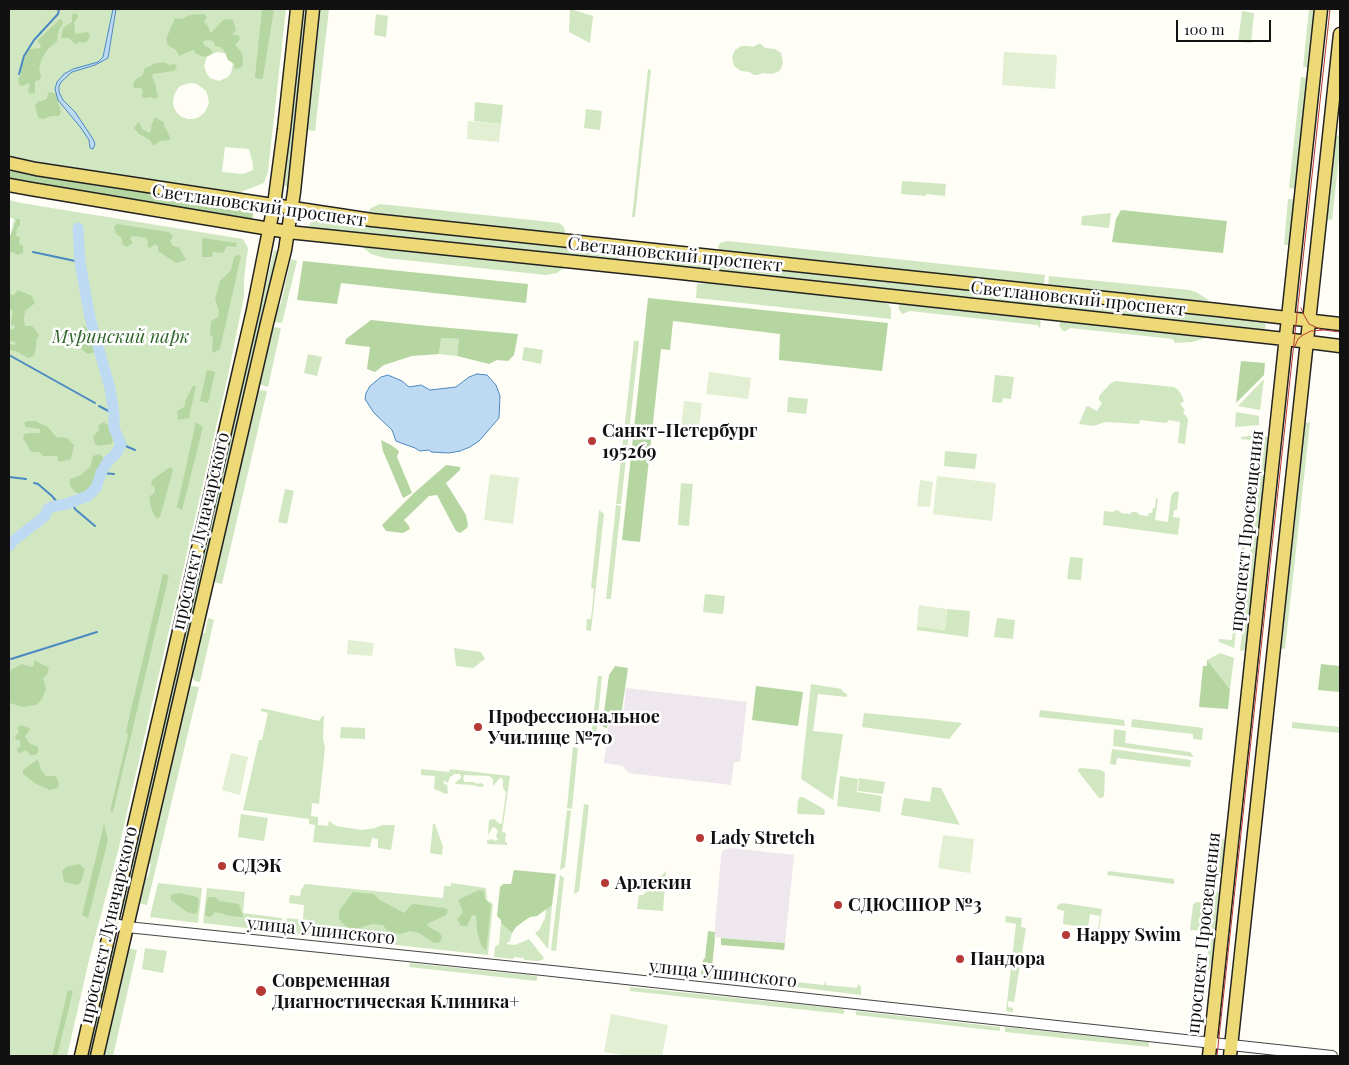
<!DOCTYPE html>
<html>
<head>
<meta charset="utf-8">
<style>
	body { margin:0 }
	#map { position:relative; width:1349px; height:1065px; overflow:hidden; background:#fefdf6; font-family:"Playfair Display",serif }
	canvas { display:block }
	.frame { position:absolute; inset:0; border:10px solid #111; pointer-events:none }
	.scale { position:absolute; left:1176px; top:20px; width:95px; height:22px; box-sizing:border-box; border:2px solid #111; border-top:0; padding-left:6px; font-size:15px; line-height:18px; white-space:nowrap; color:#111; -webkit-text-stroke:4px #fff; paint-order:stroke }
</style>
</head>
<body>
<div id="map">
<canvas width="1349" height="1065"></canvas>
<div class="frame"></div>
<div class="scale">100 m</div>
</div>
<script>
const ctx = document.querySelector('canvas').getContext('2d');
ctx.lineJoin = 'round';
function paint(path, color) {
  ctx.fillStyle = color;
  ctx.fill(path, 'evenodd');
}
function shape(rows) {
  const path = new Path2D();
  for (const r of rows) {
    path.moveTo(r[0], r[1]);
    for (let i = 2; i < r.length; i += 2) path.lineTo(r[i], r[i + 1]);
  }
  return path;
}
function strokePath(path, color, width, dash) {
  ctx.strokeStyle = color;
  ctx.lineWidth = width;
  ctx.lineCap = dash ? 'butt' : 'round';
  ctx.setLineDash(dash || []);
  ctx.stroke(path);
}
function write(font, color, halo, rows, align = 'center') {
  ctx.font = font + ' "Playfair Display",serif';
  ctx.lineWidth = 5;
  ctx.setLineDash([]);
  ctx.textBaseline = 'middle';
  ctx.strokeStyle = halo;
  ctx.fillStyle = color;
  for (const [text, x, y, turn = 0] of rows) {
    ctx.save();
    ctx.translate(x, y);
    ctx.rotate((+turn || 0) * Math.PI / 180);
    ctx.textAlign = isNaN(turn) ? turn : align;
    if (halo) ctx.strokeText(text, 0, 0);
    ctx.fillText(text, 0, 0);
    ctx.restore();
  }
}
const industrial = shape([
	[626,688,747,702,740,762,734,762,731,785,628,773,628,771,625,770,623,766,604,763,609,723,622,724],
	[732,848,794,855,785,943,714,937,721,856,723,850]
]);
const green = shape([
	[9,9,286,9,268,171,264,183,238,193,190,185,175,185,39,164,9,157],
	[217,52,224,53,227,55,232,61,233,64,231,73,228,77,219,81,210,78,207,74,204,66,207,57,210,55],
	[191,83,197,84,206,91,208,97,209,103,207,108,204,113,199,117,194,119,188,119,182,117,177,113,174,108,173,102,174,96,176,91,180,86,186,84],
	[225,147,249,149,253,164,253,170,243,174,222,172],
	[303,9,307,9,288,187,284,186],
	[319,9,329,9,315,131,306,130],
	[570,9,593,16,590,43,569,32],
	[1309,9,1316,9,1310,68,1303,67],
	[1242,11,1254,13,1251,43,1238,42],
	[376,14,388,16,386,37,374,35],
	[758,44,761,44,765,48,775,49,781,53,783,63,781,69,778,72,771,74,763,73,758,75,754,75,749,72,741,71,734,66,732,57,735,50,741,46,749,46,753,47],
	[648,69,651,70,635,217,632,217],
	[1301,77,1309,78,1297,189,1289,188],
	[475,102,503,105,501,124,474,121],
	[586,109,602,111,600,130,584,128],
	[1334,135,1340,136,1340,149,1332,220,1325,219],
	[902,181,946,184,945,196,926,194,926,196,901,194],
	[1288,199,1296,199,1292,237,1288,245,1284,245],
	[9,200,21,203,243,239,248,248,244,279,244,296,229,371,118,851,90,956,67,1056,9,1056,9,244,14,219,9,217],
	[380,204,559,223,564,227,565,232,563,235,369,213,368,212,371,208],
	[1111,213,1109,228,1081,225,1082,216],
	[311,219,620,251,619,261,309,229],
	[728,241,1045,275,1044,286,719,251,718,247,720,243],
	[363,246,564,267,564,268,557,273,546,275,385,258,371,254,365,249],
	[274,250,277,251,271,277,126,909,121,908],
	[658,255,1043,297,1042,307,657,265],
	[291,259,297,261,282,323,273,322,275,314,281,303],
	[1049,276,1189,290,1196,292,1207,299,1209,302,1208,303,1048,287],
	[716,282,882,300,889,305,891,309,891,319,696,298,697,284],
	[1047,297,1266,320,1265,330,1046,307],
	[901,303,1041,317,1040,328,1037,325,910,311,902,314,898,308],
	[1061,321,1206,336,1206,338,1192,342,1175,343,1173,339,1070,328,1066,331,1063,331,1060,327,1059,325],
	[272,327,281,328,268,387,259,384],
	[441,338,459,339,457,356,439,354],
	[634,341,639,341,621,504,616,504],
	[524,347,543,350,541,364,522,360],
	[308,354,322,357,317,376,304,373],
	[995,375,1014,377,1011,399,1003,398,1002,403,992,402],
	[1264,379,1260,410,1238,406],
	[1115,381,1174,387,1177,389,1181,394,1184,401,1180,404,1185,410,1183,412,1188,419,1185,444,1178,443,1180,422,1168,420,1167,423,1140,420,1139,424,1105,422,1094,426,1079,424,1086,407,1088,406,1097,411,1102,403,1099,400,1099,396,1110,384],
	[257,390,267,391,222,584,217,583,213,581],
	[788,397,808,399,806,414,787,412],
	[1236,412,1259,416,1259,425,1235,427],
	[1305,422,1310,423,1285,649,1279,648],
	[1257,435,1234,648,1222,643,1219,642,1219,639,1232,640,1253,440,1241,439,1241,437],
	[1263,435,1269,438,1247,647,1245,650,1240,651],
	[945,451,977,454,975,469,944,466],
	[681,483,693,484,689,526,678,525],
	[285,489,294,491,287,524,278,522],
	[1176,491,1179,492,1177,510,1174,510,1173,517,1180,518,1178,535,1103,525,1104,511,1113,512,1116,510,1121,512,1121,513,1131,514,1131,512,1136,512,1139,514,1139,515,1148,516,1149,513,1152,513,1153,508,1155,508,1156,498,1158,499,1155,520,1168,522,1171,496,1173,493],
	[616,505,621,506,611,599,606,599],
	[599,510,604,514,591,631,586,630,587,619,591,619,594,589,591,588],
	[1070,557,1083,558,1081,580,1067,579],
	[705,594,725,596,723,614,703,612],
	[947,609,970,611,968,637,917,630,917,626,945,630],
	[208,618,214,620,200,682,195,681,191,677,200,634,205,633],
	[997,618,1015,620,1013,639,994,637],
	[454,648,481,652,485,659,473,668,456,666],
	[1220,653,1234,658,1230,689,1207,660],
	[598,676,602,676,596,737,591,737],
	[811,684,842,689,842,691,847,694,847,697,818,694,813,731,843,734,833,800,801,779],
	[193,686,199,687,147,905,138,903,145,877,148,878,151,864,148,862,188,687],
	[261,708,319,721,323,715,324,717,323,738,325,748,319,804,312,803,311,816,318,817,318,825,328,826,329,821,336,826,362,830,375,828,382,825,395,825,391,850,378,848,378,839,372,838,370,847,368,847,313,842,315,825,309,824,309,819,243,810,259,740,262,740,268,713,261,711],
	[1040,710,1124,720,1125,726,1039,717],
	[864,713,928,719,962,723,949,739,862,727],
	[1132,719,1203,728,1202,740,1193,739,1193,734,1131,727],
	[1292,722,1340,727,1340,733,1292,728],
	[341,727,365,728,365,739,340,738],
	[1114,729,1126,731,1125,743,1190,752,1194,757,1113,746],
	[573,747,578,748,572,809,567,808],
	[1112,749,1191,760,1190,767,1117,758,1116,765,1110,764],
	[1081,768,1101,770,1105,773,1104,796,1102,798,1099,798,1078,771,1078,769],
	[421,769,449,772,450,769,510,776,502,832,506,833,505,842,507,842,507,845,488,844,487,843,487,840,493,839,494,841,498,840,496,836,498,830,494,827,492,828,488,836,489,820,495,819,496,821,500,824,502,823,506,792,503,788,503,779,500,778,493,786,493,779,489,776,464,775,463,779,465,782,474,782,477,784,481,783,484,785,483,787,476,786,473,785,456,784,455,783,461,778,461,776,460,774,455,774,450,777,448,783,445,781,443,782,445,785,447,784,448,793,446,794,434,789,435,776,421,775],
	[840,776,858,779,857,792,882,796,880,812,837,806],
	[859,778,885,782,883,794,858,791],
	[932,787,941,788,960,825,901,815,904,798,930,802],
	[800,797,803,797,822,808,825,810,824,815,799,814,797,813,798,800],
	[584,804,589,805,579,891,574,894],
	[567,810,571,811,565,867,560,870],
	[241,814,268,818,264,841,238,837],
	[433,824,435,824,443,847,442,855,430,853],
	[1220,836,1224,840,1226,845,1223,872,1221,876,1215,880],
	[666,871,663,911,637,909,639,895,643,895],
	[1108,871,1174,879,1174,884,1107,875],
	[560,875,564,878,556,951,551,950],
	[158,883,202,888,198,923,150,917],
	[451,883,486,888,487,900,493,904,488,955,286,933,287,918,303,920,304,905,289,903,290,895,300,896,301,890,305,884,443,898,444,886,451,886],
	[207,888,245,892,243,913,282,918,281,932,203,923],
	[1214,891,1221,892,1214,955,1209,970,1206,970],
	[1196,902,1207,903,1204,931,1190,930,1193,905],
	[1062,903,1102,909,1099,929,1098,929,1100,916,1090,914,1088,928,1063,924,1064,911,1057,909,1057,906],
	[552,905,548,949,535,933,539,930,545,918,546,909],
	[1006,916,1022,918,1021,927,1026,928,1014,1002,1008,1001,1008,1007,1013,1008,1013,1012,1006,1011,1016,924,1005,922],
	[501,923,512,933,510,941,506,944,515,945,529,939,544,958,542,960,538,961,524,960,524,958,514,957,513,959,494,957,495,947,499,944],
	[113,946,116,946,91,1056,87,1056],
	[128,948,137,950,113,1056,103,1056],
	[145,948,167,951,163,973,142,969],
	[410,963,537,976,537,981,409,967],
	[792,977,797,977,797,982,824,985,825,980,826,985,857,988,858,984,861,987,861,995,788,986,788,981],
	[630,987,844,1009,844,1014,630,991],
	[856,1011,1000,1027,1000,1031,856,1015],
	[1005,1027,1149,1042,1149,1047,1005,1032]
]);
const forest = shape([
	[262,9,274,9,263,77,262,79,260,79,256,78,255,77],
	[75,13,78,15,77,19,74,22,75,32,76,34,87,32,90,35,89,39,85,43,79,42,75,44,69,38,62,38,61,37,63,28,72,22,72,15],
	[204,14,207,17,204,22,208,26,210,32,212,32,223,20,229,19,233,20,236,30,232,35,238,35,240,39,235,45,242,53,243,63,242,67,236,69,234,68,234,64,228,60,225,52,221,47,215,46,214,42,210,40,204,41,203,42,204,45,211,49,212,53,210,55,204,57,195,53,195,51,193,50,179,56,176,50,168,45,166,39,175,18,182,19,190,15],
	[61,19,63,23,59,30,57,41,48,49,42,58,39,69,41,76,40,80,35,81,35,93,30,94,28,91,30,85,28,83,23,86,19,85,18,80,21,73,21,68,28,51,30,49,40,48,41,45,38,42,38,40,59,20],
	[162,62,166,63,169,65,175,64,177,67,175,70,173,71,153,74,152,76,156,86,156,90,158,96,155,99,151,97,143,98,142,96,143,90,141,88,135,88,133,87,134,82,136,79,142,76,145,68,151,66,153,64],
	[50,92,56,94,61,112,59,116,51,116,43,119,39,118,37,114,35,106,37,102,45,100,47,98,48,93],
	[155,117,159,120,164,122,164,125,170,137,170,140,160,141,153,146,150,140,139,134,134,128,138,122,140,124,142,129,150,133,152,124],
	[9,169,44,176,254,210,252,220,43,186,9,179],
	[1121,210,1227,221,1223,253,1112,242,1116,219],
	[17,219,20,219,20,225,17,228,16,236,20,237,19,244,23,246,23,253,18,255,9,251,9,239],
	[117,224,169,232,173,236,170,241,173,246,179,247,186,260,176,263,158,251,158,246,155,244,150,248,148,247,147,238,132,236,130,238,133,243,127,247,123,245,121,237,116,234,114,227],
	[202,238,237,243,236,247,227,246,223,253,213,252,212,257,202,257],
	[238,255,241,256,220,349,213,353,212,350,213,338,210,334,211,321,218,317,219,312,215,299,220,281,231,270,234,257],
	[303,261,528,284,526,303,341,283,337,304,297,300],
	[18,290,32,296,35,303,25,311,24,320,25,326,32,326,39,335,36,340,36,347,34,356,28,358,16,351,9,350,9,344,15,345,15,342,9,341,9,330,14,329,15,326,11,324,13,311,10,309,9,309,9,294,14,295],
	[648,298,888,323,882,371,779,360,780,334,673,321,670,350,661,349,640,542,622,540],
	[371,320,428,326,518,334,514,355,508,361,497,360,489,364,457,356,459,339,441,338,439,354,412,356,384,365,375,372,367,369,370,347,345,344,346,339],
	[85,326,91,335,95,349,93,353,88,354,82,350,79,340,81,338,79,331,80,328],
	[1241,361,1265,363,1264,375,1236,403],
	[207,370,215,372,208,403,200,401],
	[193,386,196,386,189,418,178,420,177,411,183,408,185,405,185,401],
	[27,421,35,421,48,427,56,437,67,438,74,445,71,459,59,462,57,456,43,456,39,452,31,452,23,438,24,434,31,433,40,433,40,429,26,427,24,423],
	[103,422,108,425,113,440,112,444,98,446,95,444,93,437,99,430,98,426],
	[196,422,203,427,182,510,177,507],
	[381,440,391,445,399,451,397,457,412,493,403,498,383,451],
	[99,454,103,457,104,463,99,472,95,486,89,491,81,495,75,492,70,486,70,479,81,475,90,467,93,456],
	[446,465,460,467,460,470,446,483,466,515,468,525,467,528,460,533,456,531,437,495,429,496,404,520,409,526,410,529,403,533,386,531,382,525,414,493],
	[170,467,173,470,160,517,156,518,151,508,149,497,155,492,155,488,151,484,152,480],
	[163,574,169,575,113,812,110,811,128,735,126,731],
	[34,660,49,668,47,675,43,678,46,689,42,699,36,705,23,707,10,703,9,705,9,675,10,674,11,670,22,664,32,667,34,665],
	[1207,660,1230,689,1228,709,1199,707,1203,666,1207,666],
	[1321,664,1340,666,1340,692,1318,690],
	[615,666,628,668,620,723,608,721,607,728,603,727,603,720,609,675],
	[756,686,803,692,798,726,752,720],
	[21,725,29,728,30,730,25,736,29,743,38,747,38,752,35,755,30,755,26,750,20,753,18,752,17,749,21,745,19,740,16,740,15,736,19,733,17,728],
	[37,760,39,762,41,770,46,776,55,776,57,778,59,785,57,788,50,790,36,784,23,774,23,770],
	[104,824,108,840,88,918,82,915],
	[80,864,85,869,81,882,77,885,64,882,62,871,66,867],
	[514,870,556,874,552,905,537,916,530,917,524,921,516,927,512,933,501,923,501,920,497,916,500,887,503,884,511,884],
	[479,890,484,891,485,899,491,905,486,951,481,945,477,931,476,916,472,915,467,926,461,926,457,919,463,912,458,900],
	[353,892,374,894,380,900,404,913,411,905,414,904,444,908,448,910,446,915,427,924,429,927,440,933,442,938,440,942,434,943,419,933,410,931,400,934,394,933,387,930,383,925,372,924,356,929,348,928,342,923,339,918,339,911],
	[180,893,197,897,199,900,197,913,193,914,187,912,171,900,171,895,173,894],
	[209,897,215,897,220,901,239,904,243,917,241,917,230,916,215,912,212,916,209,917,205,915,207,900],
	[708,931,715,932,714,937,715,937,711,978,709,980,703,979,701,975,703,960,705,958],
	[721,938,785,943,784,950,721,945],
	[68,990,73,991,57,1056,52,1056]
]);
const pitch = shape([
	[1004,52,1057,55,1055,89,1002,85],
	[468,121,501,124,499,142,467,139],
	[709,372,751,378,748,399,706,394],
	[684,401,702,403,699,428,681,426],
	[490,474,519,478,513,524,484,520],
	[937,476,996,483,992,521,933,514],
	[920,480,933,482,930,507,917,506],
	[919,605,947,609,945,630,917,626],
	[348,640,374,643,372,656,347,654],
	[231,753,248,757,240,795,222,790],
	[943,835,974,839,970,873,938,868],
	[611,1014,668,1025,662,1056,628,1056,604,1052]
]);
const water = shape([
	[113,9,116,9,108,58,95,65,72,72,61,82,59,86,59,92,63,100,75,112,93,139,95,144,93,149,90,148,89,140,81,128,58,100,55,89,57,82,64,74,73,69,98,62,103,57,113,9],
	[477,374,487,375,496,385,500,396,499,418,479,441,470,447,460,451,449,453,431,452,429,450,420,451,418,450,415,448,401,443,396,441,392,430,374,413,365,399,366,393,370,386,381,377,388,375,402,381,409,387,421,385,430,390,456,387,469,377,477,374]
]);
const stream = shape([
	[19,74,24,56,34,40,58,14,59,9],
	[33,252,80,262],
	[9,355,95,403],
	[99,406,114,414],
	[121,444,135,450],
	[101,473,114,474],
	[9,477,26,479],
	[34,483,38,484,52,496,57,502,59,506],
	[72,502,75,509,95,526],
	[11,659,97,632]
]);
const river = shape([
	[9,546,13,541,45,516,48,509,51,507,66,504,88,496,96,488,101,473,108,461,116,454,121,444,114,428,114,414,110,388,90,318,80,262,78,228]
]);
const minor = shape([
	[112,923,127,927,543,970,1332,1056]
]);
const major = shape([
	[9,163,36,169,372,220,1218,310,1340,324],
	[9,185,31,189,288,232,681,273,1285,339,1340,346],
	[81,1056,253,310,274,205,284,129,297,9],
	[97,1056,267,323,285,250,294,192,313,9],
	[1209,1056,1321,9],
	[1230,1056,1340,34]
]);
const tram = shape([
	[1301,308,1304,315,1309,324,1322,330],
	[1295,346,1298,339,1303,335,1311,331,1324,330,1340,332],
	[1217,1056,1330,9]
]);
const markers = [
	[592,441,5,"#b63934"],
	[478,727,5,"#b63934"],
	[700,838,5,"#b63934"],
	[222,866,5,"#b63934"],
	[605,883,5,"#b63934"],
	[838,905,5,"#b63934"],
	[1066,935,5,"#b63934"],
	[960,959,5,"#b63934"],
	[261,991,6,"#b63934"]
];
const streetNames = [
	["Светлановский проспект",259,206,8],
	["Светлановский проспект",675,255,6],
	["Светлановский проспект",1078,299,6],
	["проспект Луначарского",201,531,-77],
	["проспект Просвещения",1247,531,-84],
	["проспект Луначарского",109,925,-77],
	["улица Ушинского",321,931,6],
	["проспект Просвещения",1204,933,-84],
	["улица Ушинского",723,974,6]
];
const parkNames = [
	["Муринский парк",121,337]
];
const poiNames = [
	["Санкт-Петербург",602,431],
	["195269",602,452],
	["Профессиональное",488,717],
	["Училище №70",488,738],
	["Lady Stretch",710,838],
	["СДЭК",232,866],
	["Арлекин",615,883],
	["СДЮСШОР №3",848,905],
	["Happy Swim",1076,935],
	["Пандора",970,959],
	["Современная",272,981],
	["Диагностическая Клиника+",272,1002]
];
paint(industrial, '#eee7ee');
paint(green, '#d1e7c1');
paint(forest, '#b5d6a1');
paint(pitch, '#e2efd2');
paint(water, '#bedaf2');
strokePath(water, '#4b89c2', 1);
strokePath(stream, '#4b89c2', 2);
strokePath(river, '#bedaf2', 11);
strokePath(minor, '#444', 12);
strokePath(major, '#222', 15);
strokePath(minor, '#fff', 10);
strokePath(major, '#edda77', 12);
strokePath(tram, '#b63934', 1);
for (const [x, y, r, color] of markers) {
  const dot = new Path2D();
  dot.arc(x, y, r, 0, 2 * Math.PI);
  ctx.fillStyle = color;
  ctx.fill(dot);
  strokePath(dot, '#fff', 2);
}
write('18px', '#111', '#fff', streetNames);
write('italic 18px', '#2d6426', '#fff', parkNames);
write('bold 18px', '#111', '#fff', poiNames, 'left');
</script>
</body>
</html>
